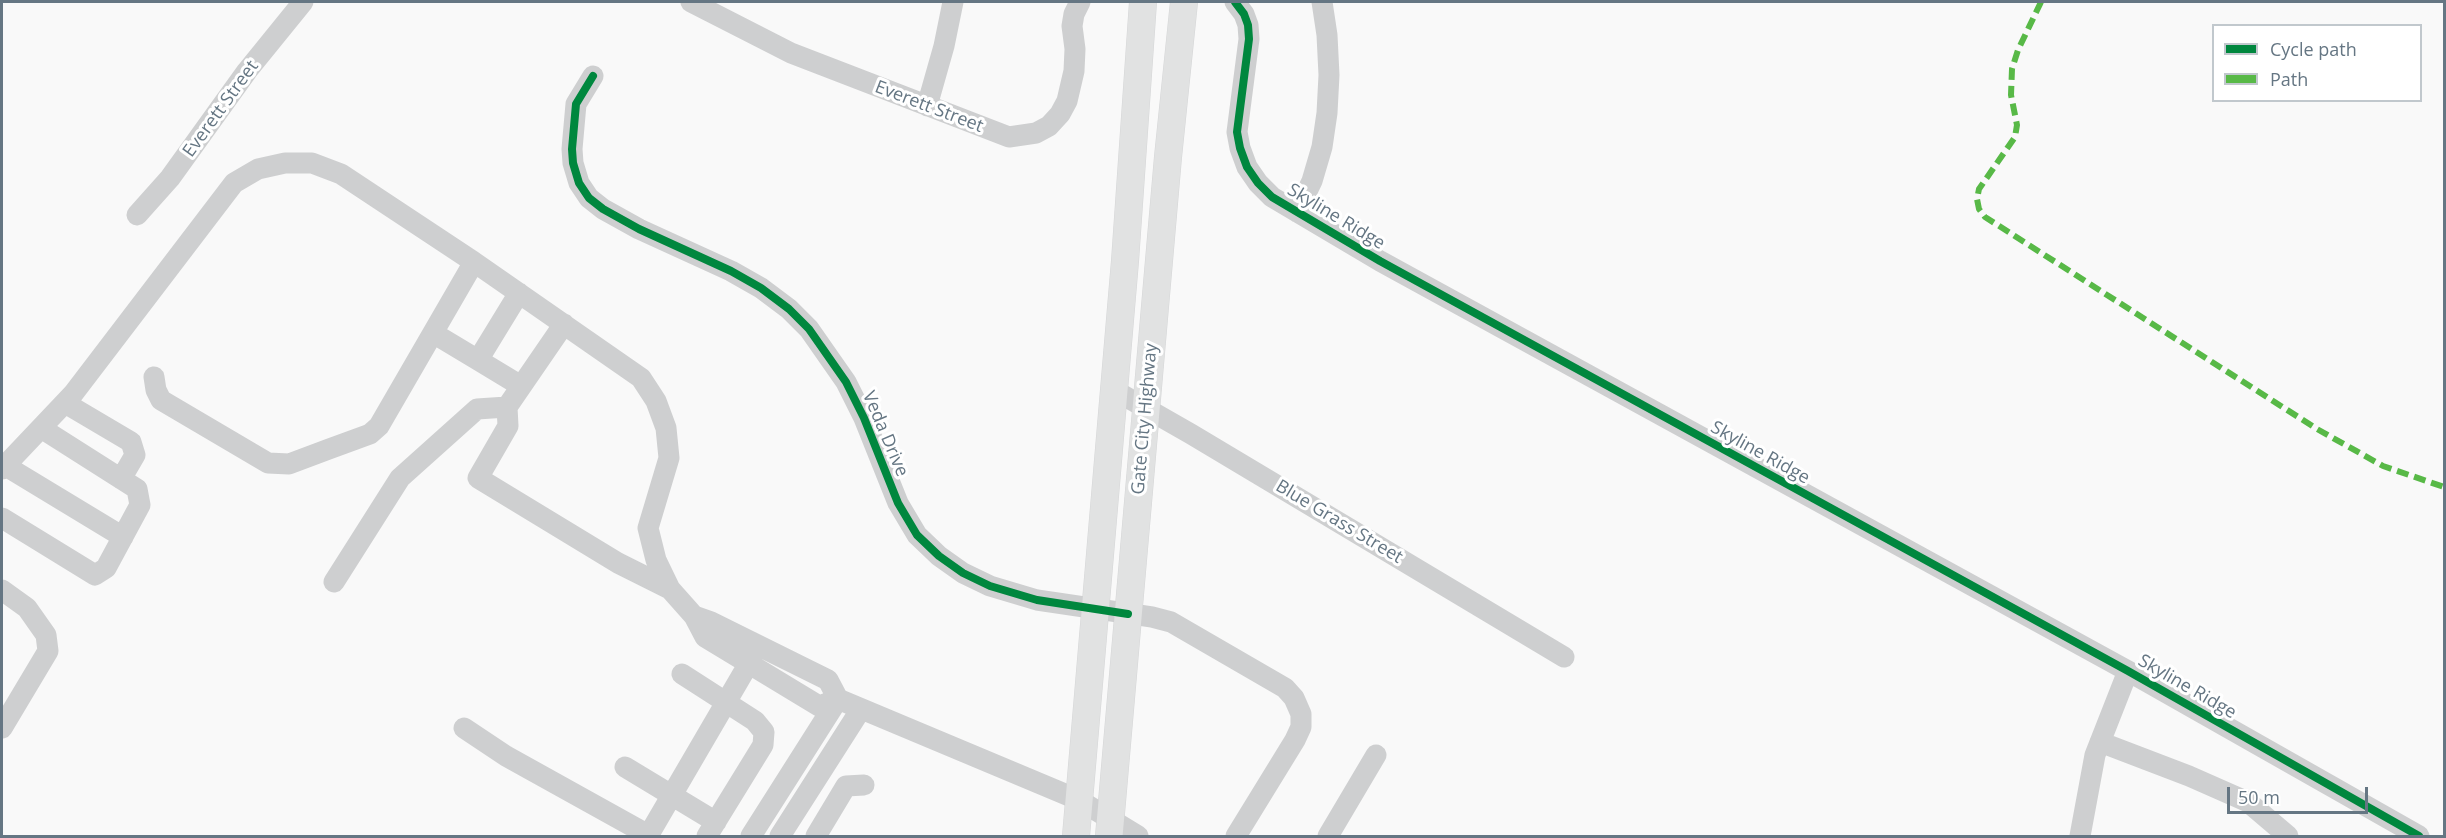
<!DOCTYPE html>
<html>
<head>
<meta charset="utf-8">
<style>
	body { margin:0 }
	#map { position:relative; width:2446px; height:838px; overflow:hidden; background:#f9f9f9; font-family:"Open Sans",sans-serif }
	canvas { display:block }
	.frame { position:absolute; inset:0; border:3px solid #657683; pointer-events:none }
	.legend { position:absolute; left:2212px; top:24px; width:210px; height:78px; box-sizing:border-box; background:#fff; border:2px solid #c1c8cd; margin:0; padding:8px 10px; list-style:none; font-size:18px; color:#657683 }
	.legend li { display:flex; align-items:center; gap:12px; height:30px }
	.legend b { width:30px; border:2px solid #c1c8cd }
	.scale { position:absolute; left:2227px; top:787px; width:141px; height:27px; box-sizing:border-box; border:3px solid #657683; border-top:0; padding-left:8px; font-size:18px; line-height:21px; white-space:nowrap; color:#657683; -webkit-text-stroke:4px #fff; paint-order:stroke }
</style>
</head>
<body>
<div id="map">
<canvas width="2446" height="838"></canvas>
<div class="frame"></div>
<ul class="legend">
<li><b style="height:8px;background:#00873e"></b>Cycle path</li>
<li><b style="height:8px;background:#58b947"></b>Path</li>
</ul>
<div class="scale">50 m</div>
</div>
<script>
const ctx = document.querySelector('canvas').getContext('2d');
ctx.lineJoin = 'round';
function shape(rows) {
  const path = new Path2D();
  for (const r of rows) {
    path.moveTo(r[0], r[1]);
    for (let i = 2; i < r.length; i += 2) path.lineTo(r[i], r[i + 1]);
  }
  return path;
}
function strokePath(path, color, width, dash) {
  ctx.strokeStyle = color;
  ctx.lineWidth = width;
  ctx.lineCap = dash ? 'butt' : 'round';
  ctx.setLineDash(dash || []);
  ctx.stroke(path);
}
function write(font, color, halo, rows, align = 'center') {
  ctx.font = font + ' "Open Sans",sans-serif';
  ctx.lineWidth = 6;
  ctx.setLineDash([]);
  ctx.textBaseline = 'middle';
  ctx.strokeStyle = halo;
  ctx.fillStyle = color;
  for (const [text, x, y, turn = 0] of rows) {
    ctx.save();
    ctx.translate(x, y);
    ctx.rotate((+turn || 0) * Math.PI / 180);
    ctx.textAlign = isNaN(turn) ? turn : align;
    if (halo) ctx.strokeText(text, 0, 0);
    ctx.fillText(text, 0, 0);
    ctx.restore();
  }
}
const minor = shape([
	[691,2,791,53,1009,137,1036,133,1049,126,1060,114,1067,101,1074,71,1075,49,1072,26,1074,14,1080,2],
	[1235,2,1244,14,1248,25,1249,39,1237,132,1240,148,1247,167,1258,183,1272,197,1380,261,2128,671,2419,836],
	[593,76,576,104,572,149,573,163,579,183,589,198,603,209,639,229,731,271,761,288,789,309,809,329,846,382,864,418,898,503,917,535,939,556,963,573,990,586,1037,600,1152,617,1171,622,1285,688,1294,698,1301,714,1301,727,1295,740,1236,836],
	[927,106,944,46,953,2],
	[1297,212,1312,181,1322,147,1327,113,1329,75,1327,35,1322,2],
	[137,215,170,178,247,71,303,2],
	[564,324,507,407,508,426,478,478,618,563,670,589],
	[433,333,478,360,519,293],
	[478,360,521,386],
	[154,377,156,390,161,400,268,463,289,464,329,449,370,434,379,426,474,262],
	[1114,390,1191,434,1564,657],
	[65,403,131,442,135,455,121,479],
	[4,465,123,537],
	[2,469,73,394,234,183,258,169,285,163,312,163,341,174,474,262,641,378,656,401,666,428,669,458,648,528,656,560,670,589,694,616,705,637,819,706,838,699],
	[2,518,95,575,106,568,140,505,137,489,41,428],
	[334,582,400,478,477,409,507,407],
	[2,590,27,608,46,635,48,651,2,728],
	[694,616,711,622,828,680,838,699,1079,800,1138,836],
	[682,674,755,721,764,732,763,745,707,836],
	[464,728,506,756,650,836],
	[2100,742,2189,776,2248,802,2288,836],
	[625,767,716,822],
	[648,836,749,663],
	[751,836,838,699],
	[780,836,861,709],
	[816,836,846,786,864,785],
	[1328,836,1376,755],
	[2080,836,2095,755,2128,671]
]);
const major = shape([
	[1076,836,1125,261,1143,2],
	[1109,836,1168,157,1184,2]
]);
const quiet = shape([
	[2041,2,2018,50,2012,69,2011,95,2017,125,2015,137,1979,189,1977,199,1979,209,1985,217,2317,429,2383,466,2444,487]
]);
const cycleway = shape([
	[1235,2,1244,14,1248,25,1249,39,1237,132,1240,148,1247,167,1258,183,1272,197,1380,261,2128,671,2419,836],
	[593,76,576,104,572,149,573,163,579,183,589,198,603,209,639,229,731,271,761,288,789,309,809,329,846,382,864,418,898,503,917,535,939,556,963,573,990,586,1037,600,1128,614]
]);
const streetNames = [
	["Everett Street",929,107,21],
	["Everett Street",221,109,-54],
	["Skyline Ridge",1336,217,31],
	["Gate City Highway",1145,419,-85],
	["Veda Drive",885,434,67],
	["Skyline Ridge",1760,453,29],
	["Blue Grass Street",1339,522,31],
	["Skyline Ridge",2187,687,30]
];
strokePath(major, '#d5d6d7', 28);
strokePath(minor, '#cecfd0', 21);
strokePath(major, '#e1e2e2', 27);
strokePath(quiet, '#58b947', 6, [12, 6]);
strokePath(cycleway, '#00873e', 8);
write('18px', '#657683', '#fff', streetNames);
</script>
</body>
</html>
